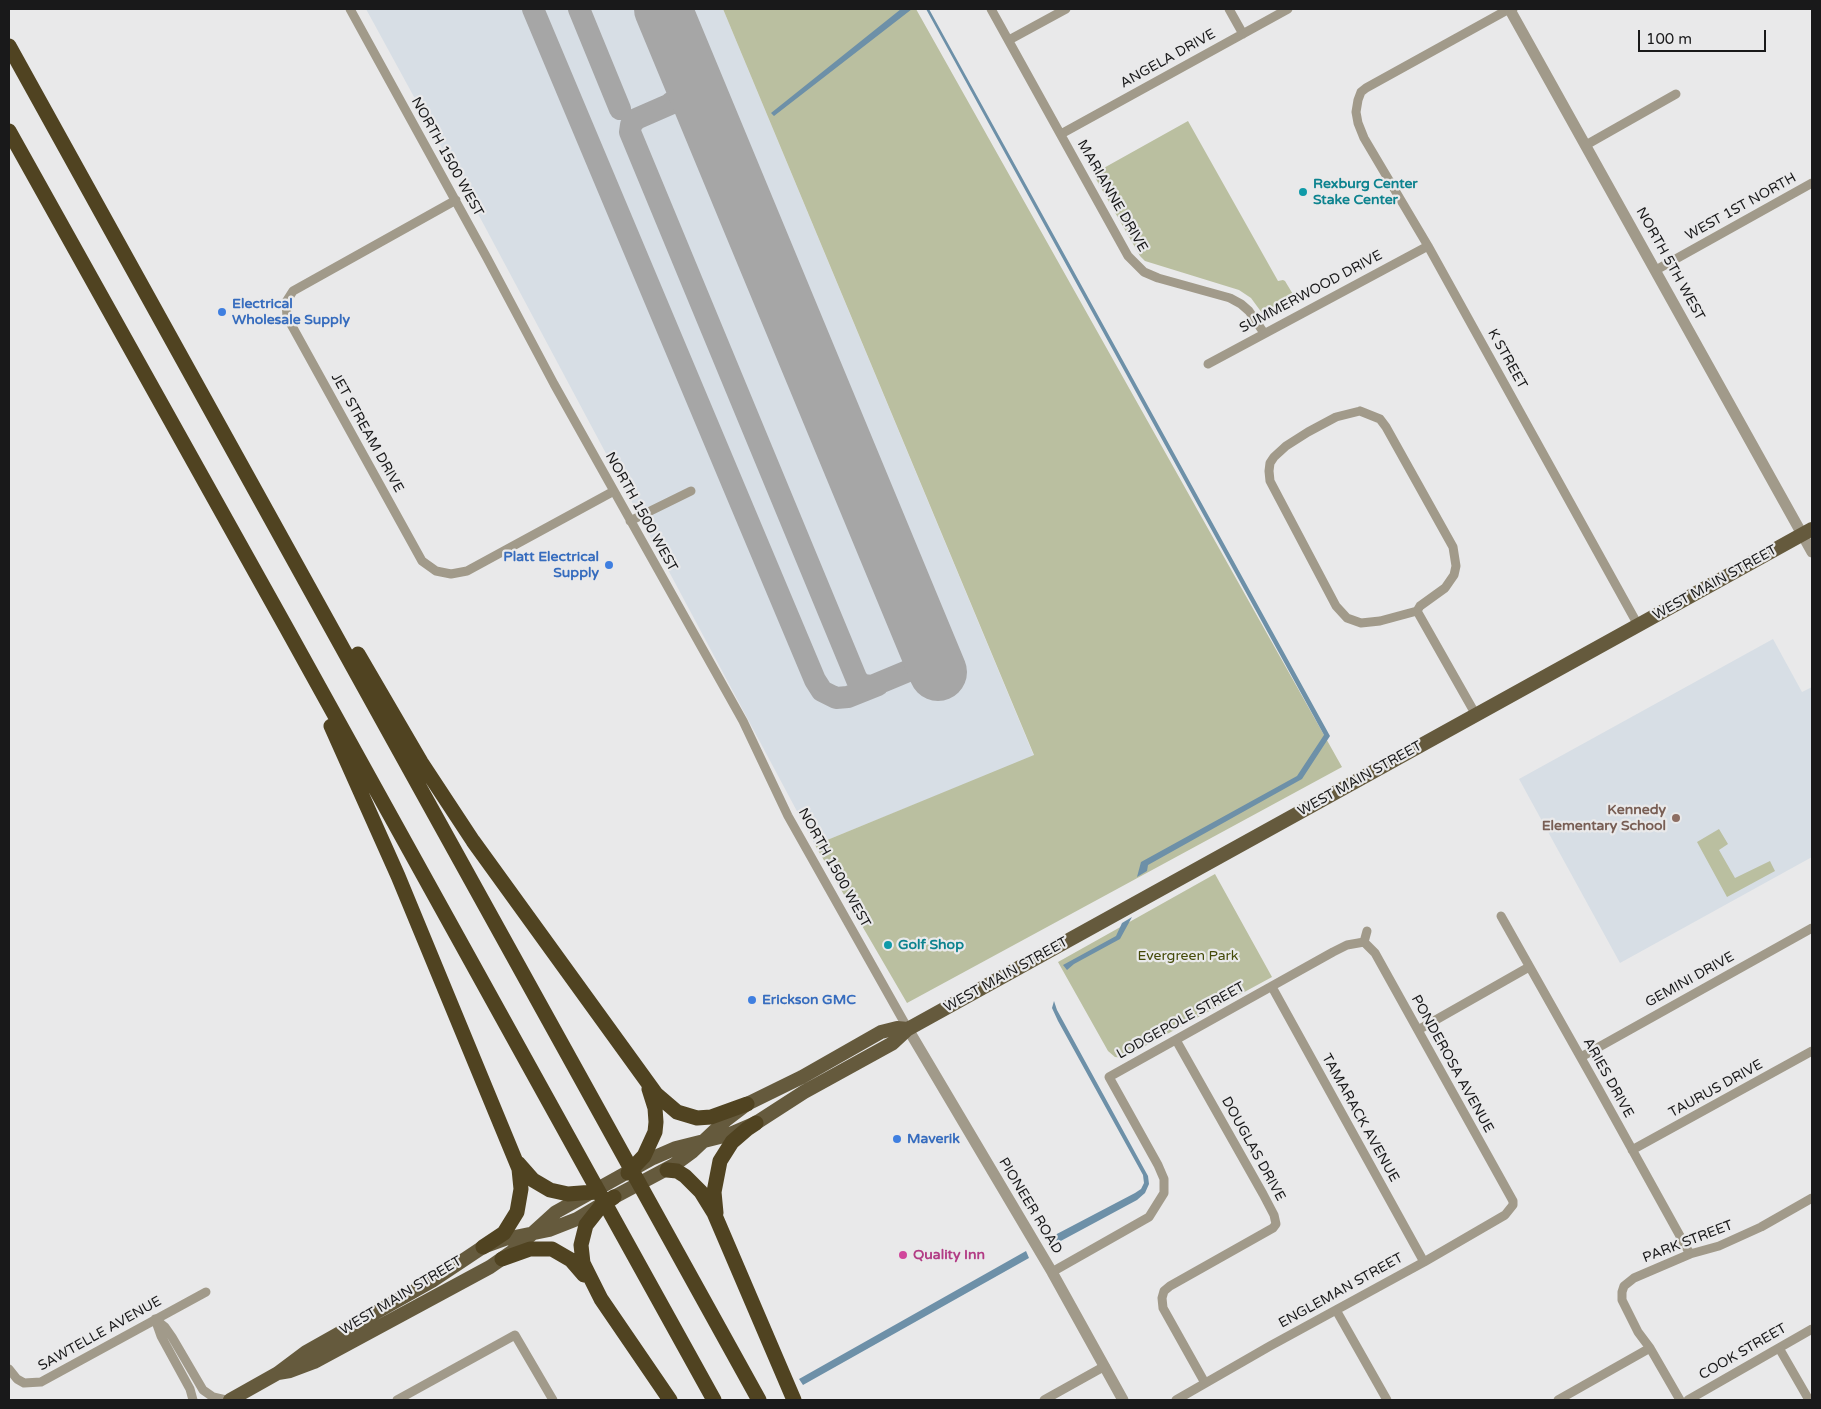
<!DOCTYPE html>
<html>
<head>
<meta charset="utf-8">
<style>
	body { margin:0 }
	#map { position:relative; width:1821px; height:1409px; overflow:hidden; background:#e9e9ea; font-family:"Varela Round",sans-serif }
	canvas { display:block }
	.frame { position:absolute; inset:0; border:10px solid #19191a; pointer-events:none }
	.scale { position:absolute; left:1638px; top:30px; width:128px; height:22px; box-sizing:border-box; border:2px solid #19191a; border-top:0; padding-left:6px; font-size:15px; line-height:18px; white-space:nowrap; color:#19191a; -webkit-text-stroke:4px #e9e9ea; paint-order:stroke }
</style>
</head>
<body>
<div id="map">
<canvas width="1821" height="1409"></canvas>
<div class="frame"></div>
<div class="scale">100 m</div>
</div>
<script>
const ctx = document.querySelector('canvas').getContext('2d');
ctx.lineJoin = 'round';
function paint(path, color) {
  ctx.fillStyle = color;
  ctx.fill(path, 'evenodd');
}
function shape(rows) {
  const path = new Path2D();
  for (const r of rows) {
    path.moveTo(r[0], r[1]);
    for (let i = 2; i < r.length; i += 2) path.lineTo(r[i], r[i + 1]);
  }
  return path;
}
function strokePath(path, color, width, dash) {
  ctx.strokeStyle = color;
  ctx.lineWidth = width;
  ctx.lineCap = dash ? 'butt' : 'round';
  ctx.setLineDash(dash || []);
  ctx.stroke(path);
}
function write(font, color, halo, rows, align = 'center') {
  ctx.font = font + ' "Varela Round",sans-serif';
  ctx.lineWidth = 4.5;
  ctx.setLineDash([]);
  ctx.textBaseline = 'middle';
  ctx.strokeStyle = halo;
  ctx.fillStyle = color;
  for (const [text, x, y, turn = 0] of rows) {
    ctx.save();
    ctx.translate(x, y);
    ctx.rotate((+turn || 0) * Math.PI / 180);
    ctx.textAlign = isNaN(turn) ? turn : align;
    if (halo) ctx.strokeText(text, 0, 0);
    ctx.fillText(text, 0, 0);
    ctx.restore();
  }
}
const built = shape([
	[366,9,723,9,1034,756,815,845,484,225],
	[1773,639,1802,692,1812,687,1812,857,1620,963,1519,779]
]);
const green = shape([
	[723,9,916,9,1342,767,907,1003,815,845,1034,755],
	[1188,121,1278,281,1283,280,1285,281,1294,296,1262,313,1251,298,1239,290,1145,261,1140,256,1093,174],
	[1719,829,1728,844,1719,850,1735,878,1770,861,1775,871,1727,897,1697,842],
	[1215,874,1272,977,1123,1058,1115,1057,1108,1051,1058,962]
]);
const water = shape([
	[901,9,912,9,774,116,771,113],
	[926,9,929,9,1330,736,1302,779,1148,865,1147,871,1137,877,1141,862,1297,776,1324,735],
	[1132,917,1120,939,1074,964,1067,970,1063,965,1116,936,1122,923],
	[1054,1001,1057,1010,1148,1176,1149,1184,1145,1193,1137,1200,1057,1243,1053,1236,1135,1193,1141,1189,1144,1183,1143,1175,1058,1021,1052,1008],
	[1026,1251,1029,1258,803,1385,799,1379]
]);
const taxiway = shape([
	[533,9,815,680,822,691,836,698,848,697,878,685],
	[579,9,620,109],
	[671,103,682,95,687,85,688,78,686,65],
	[708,117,696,106,684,102,675,102,636,119,631,125,630,132,857,680,863,685,872,686,908,671,920,660,925,640]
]);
const runway = shape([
	[663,9,938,672]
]);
const minor = shape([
	[350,9,487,258,554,384,743,721,788,816,908,1029],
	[991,9,1128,256,1144,272,1158,278,1230,298,1241,304,1249,311,1264,333],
	[1229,9,1243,34],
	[1509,9,1366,88,1361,92,1358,100,1356,112,1358,123,1364,138,1428,246,1638,625],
	[1009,40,1066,9],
	[1061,134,1288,9],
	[1586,145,1676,94],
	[456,200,293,291,286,302,287,317,422,561,436,571,451,574,467,571,614,491],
	[1656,270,1812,183],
	[1208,364,1428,246],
	[1360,411,1380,419,1386,427,1453,547,1456,566,1454,575,1445,588,1420,606,1417,611,1380,621,1361,623,1347,618,1336,606,1270,481,1269,471,1270,463,1274,457,1286,446,1308,432,1336,417,1360,411],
	[630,521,691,491],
	[1417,611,1476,715],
	[1501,916,1598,1088,1690,1254],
	[1364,942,1367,931],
	[1272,987,1424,1262],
	[1418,1030,1529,967],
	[1176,1040,1263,1194,1274,1215,1276,1224,1273,1228,1170,1286,1164,1291,1162,1298,1163,1308,1205,1383],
	[1581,1057,1812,928],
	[1632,1150,1812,1051],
	[1052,1272,1149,1217,1164,1193,1164,1179,1158,1165,1109,1077,1333,952,1347,945,1364,942],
	[1336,1310,1387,1400],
	[155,1319,165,1327,172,1337,203,1390,213,1397,226,1400,232,1399],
	[155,1319,161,1336,190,1389,193,1400],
	[1779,1348,1809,1400],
	[9,1369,17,1379,24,1383,41,1382,206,1292],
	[397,1400,515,1335,553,1400],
	[1044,1400,1105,1366],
	[1176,1400,1270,1346,1424,1262,1505,1215,1513,1205,1513,1201,1375,953,1364,942],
	[1558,1400,1650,1348],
	[1680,1400,1650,1348,1638,1332,1622,1300,1622,1292,1624,1286,1634,1278,1690,1254,1719,1246,1761,1227,1812,1198],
	[1688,1400,1812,1329]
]);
const tertiary = shape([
	[1512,9,1510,10,1812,552],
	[908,1029,1052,1272,1123,1400]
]);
const primary = shape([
	[278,1373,290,1371,314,1362,490,1267,513,1251,556,1212,653,1158,676,1148,728,1135,756,1123,804,1092,893,1043,908,1029,1812,529],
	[230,1400,278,1373,306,1352,432,1281,483,1247,505,1239,549,1230,577,1219,614,1197,674,1165,693,1151,726,1120,747,1104,802,1077,881,1032,897,1028,908,1029]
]);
const motorway = shape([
	[9,46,759,1400],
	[9,131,287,629,714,1400],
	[358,654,421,762,473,841,656,1094,677,1112,697,1118,711,1117,747,1104],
	[331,726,398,876,519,1169,521,1189,517,1212,504,1233,483,1247],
	[518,1163,533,1180,550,1190,568,1194,594,1192],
	[667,1170,677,1171,685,1176,701,1192,714,1213,794,1400],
	[628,1173,644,1156,655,1132,656,1122,655,1108,649,1089],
	[614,1197,601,1206,586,1225,581,1245,583,1263,601,1299,670,1400],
	[716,1213,714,1192,720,1161,732,1142,747,1129,756,1123],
	[502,1259,530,1249,552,1249,571,1260,584,1275]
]);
const markers = [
	[1303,192,5,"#0f9aa8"],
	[222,312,5,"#3f7fe0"],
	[609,565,5,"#3f7fe0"],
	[1676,818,5,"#8d6e63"],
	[888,945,5,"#0f9aa8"],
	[752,1000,5,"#3f7fe0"],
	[897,1139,5,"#3f7fe0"],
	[903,1255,5,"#d1479c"]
];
const streetNames = [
	["ANGELA DRIVE",1168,59,-29],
	["NORTH 1500 WEST",447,157,61],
	["MARIANNE DRIVE",1112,196,60],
	["WEST 1ST NORTH",1741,207,-29],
	["NORTH 5TH WEST",1670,264,61],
	["SUMMERWOOD DRIVE",1311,292,-28],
	["K STREET",1507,359,61],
	["JET STREAM DRIVE",367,433,61],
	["NORTH 1500 WEST",641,512,61],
	["WEST MAIN STREET",1715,583,-29],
	["WEST MAIN STREET",1360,779,-29],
	["NORTH 1500 WEST",834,868,61],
	["WEST MAIN STREET",1006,975,-29],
	["GEMINI DRIVE",1690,980,-29],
	["LODGEPOLE STREET",1181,1021,-29],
	["PONDEROSA AVENUE",1452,1064,61],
	["ARIES DRIVE",1608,1078,61],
	["TAURUS DRIVE",1716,1089,-29],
	["TAMARACK AVENUE",1360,1118,61],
	["DOUGLAS DRIVE",1253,1149,61],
	["PIONEER ROAD",1030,1206,59],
	["PARK STREET",1688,1242,-21],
	["ENGLEMAN STREET",1341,1291,-29],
	["WEST MAIN STREET",401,1296,-31],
	["SAWTELLE AVENUE",100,1334,-29],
	["COOK STREET",1743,1352,-30]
];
const cultureNames = [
	["Rexburg Center",1313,184],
	["Stake Center",1313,200],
	["Golf Shop",898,945]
];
const shopNames = [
	["Electrical",232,304],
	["Wholesale Supply",232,320],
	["Platt Electrical",599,557,"right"],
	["Supply",599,573,"right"],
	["Erickson GMC",762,1000],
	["Maverik",907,1139]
];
const educationNames = [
	["Kennedy",1666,810],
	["Elementary School",1666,826]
];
const parkNames = [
	["Evergreen Park",1188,956]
];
const hotelNames = [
	["Quality Inn",913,1255]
];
paint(built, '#d7dee5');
paint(green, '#babfa0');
paint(water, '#6d90a8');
strokePath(taxiway, '#a6a6a6', 22);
strokePath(runway, '#a6a6a6', 58);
strokePath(minor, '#a19a8a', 9);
strokePath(tertiary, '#a19a8a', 11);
strokePath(primary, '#655a3d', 14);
strokePath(motorway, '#504321', 15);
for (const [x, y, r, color] of markers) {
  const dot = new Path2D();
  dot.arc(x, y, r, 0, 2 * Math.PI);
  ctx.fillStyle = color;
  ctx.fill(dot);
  strokePath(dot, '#e9e9ea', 2);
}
write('14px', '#19191a', '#e9e9ea', streetNames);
write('bold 14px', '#0d838f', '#e9e9ea', cultureNames, 'left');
write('bold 14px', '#366cbe', '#e9e9ea', shopNames, 'left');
write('bold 14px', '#785e54', '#e9e9ea', educationNames, 'right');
write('14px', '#444a09', '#e9e9ea', parkNames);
write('bold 14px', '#b23c85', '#e9e9ea', hotelNames, 'left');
</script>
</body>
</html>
